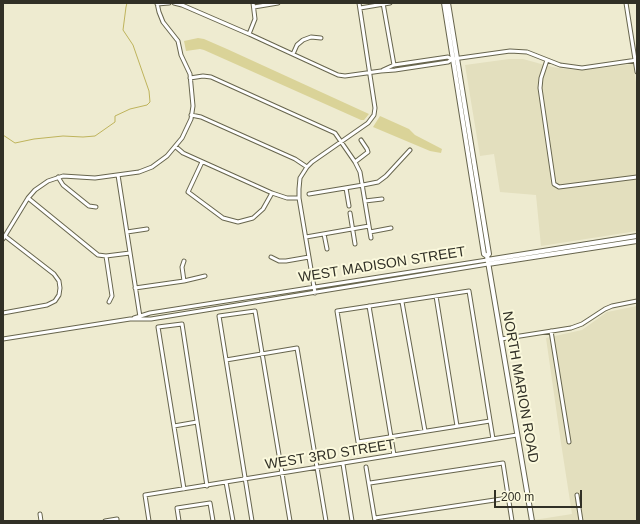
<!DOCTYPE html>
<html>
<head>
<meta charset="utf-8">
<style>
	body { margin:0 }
	#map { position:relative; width:640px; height:524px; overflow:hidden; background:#eeebd0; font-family:Helvetica,sans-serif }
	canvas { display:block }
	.frame { position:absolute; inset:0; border:4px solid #313026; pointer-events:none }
	.scale { position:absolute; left:494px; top:490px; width:88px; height:18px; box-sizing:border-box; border:2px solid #313026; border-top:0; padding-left:5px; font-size:12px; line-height:14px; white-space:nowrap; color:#313026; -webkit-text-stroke:3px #fbf9dd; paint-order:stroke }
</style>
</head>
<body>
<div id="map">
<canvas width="640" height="524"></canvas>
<div class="frame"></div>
<div class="scale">200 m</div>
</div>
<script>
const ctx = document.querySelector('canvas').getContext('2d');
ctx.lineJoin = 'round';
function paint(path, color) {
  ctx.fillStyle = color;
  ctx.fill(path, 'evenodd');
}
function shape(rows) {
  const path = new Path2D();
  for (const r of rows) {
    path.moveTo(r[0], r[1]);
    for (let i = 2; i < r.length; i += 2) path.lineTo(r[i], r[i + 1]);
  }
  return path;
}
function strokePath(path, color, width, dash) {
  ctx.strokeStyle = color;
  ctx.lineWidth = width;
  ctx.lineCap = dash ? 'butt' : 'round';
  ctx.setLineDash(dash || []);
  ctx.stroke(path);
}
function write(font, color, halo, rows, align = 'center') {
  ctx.font = font + ' Helvetica,sans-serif';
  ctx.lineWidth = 4;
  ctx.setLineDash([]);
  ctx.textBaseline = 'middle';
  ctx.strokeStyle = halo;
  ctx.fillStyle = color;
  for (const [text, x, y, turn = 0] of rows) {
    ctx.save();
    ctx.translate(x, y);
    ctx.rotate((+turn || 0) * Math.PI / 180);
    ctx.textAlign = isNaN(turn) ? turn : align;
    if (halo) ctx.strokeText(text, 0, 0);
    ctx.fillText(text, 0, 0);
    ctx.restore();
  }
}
const built = shape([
	[509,59,523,59,552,67,575,70,592,69,633,64,637,88,637,231,541,246,536,195,500,192,494,154,480,156,465,65],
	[637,306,637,521,534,521,534,520,572,514,561,443,546,338,582,330,607,312]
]);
const green = shape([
	[198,38,204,39,227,49,369,114,364,120,361,120,204,50,200,49,186,51,184,41],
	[380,116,409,129,415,135,442,149,441,153,430,151,373,127]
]);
const stream = shape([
	[3,135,15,143,34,139,63,136,83,137,95,136,115,122,115,116,130,109,147,105,150,102,149,91,133,45,123,30,126,7,127,3]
]);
const minor = shape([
	[174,3,182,5,249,34,338,75,345,76,381,71,395,70,448,62,453,59,510,51,527,52,560,65,582,68,637,60],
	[383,3,394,65],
	[626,3,637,72],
	[157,4,169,3],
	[254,7,278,3],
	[360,8,390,3],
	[249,34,255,19,253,3],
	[293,54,297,45,303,40,311,37,321,38],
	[547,60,541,78,540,88,554,184,559,187,637,177],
	[383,70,394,65,448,57,451,59],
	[190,78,203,76,211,77,335,133,355,162,360,172,371,238],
	[191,115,201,117,295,159,307,167],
	[176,147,183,153,272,193,287,198,299,198],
	[202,162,188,192,223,218,238,222,253,218,263,209,272,193],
	[355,162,368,152,367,149,361,140],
	[118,175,140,317],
	[58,177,63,185,89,206,96,207],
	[346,188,349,206],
	[309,194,363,185,378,182,386,176,410,150],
	[28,198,98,255,106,256,130,253],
	[365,201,382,199],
	[350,213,355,244],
	[127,232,147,229],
	[370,232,391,228],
	[324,234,327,249],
	[306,237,369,226],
	[3,239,28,198,35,190,48,181,63,176,95,178,139,172,152,167,167,156,182,138,191,119,193,106,190,74,181,55,178,41,163,22,159,12,157,3],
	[106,256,112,296,109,302],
	[271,257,279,261,286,261,309,257],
	[184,261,182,267,184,281],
	[135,288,184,281,205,276],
	[315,293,299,198,299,189,300,178,307,167,312,162,368,123,374,115,375,108,359,3],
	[436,296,457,426],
	[402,302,425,431],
	[369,306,394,455],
	[3,313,47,305,55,301,59,295,60,288,59,281,54,274,5,236],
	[134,318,150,313,487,260],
	[551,331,569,442],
	[3,339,130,319,151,319,488,264],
	[501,339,571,328,582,324,605,309,612,306,637,301],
	[226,360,297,348,326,521],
	[490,421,358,442,337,311,469,291,493,439],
	[174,426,197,422],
	[343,464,352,521],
	[366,467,375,521],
	[226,482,233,521],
	[370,483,503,463,512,521],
	[184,489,158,327,182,324,207,486],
	[577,495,581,521],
	[40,514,41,521],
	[375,518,508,498],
	[105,521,117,519,117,521],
	[149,521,145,495,517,435],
	[179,521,177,508,210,503,213,521],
	[252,521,219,316,255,311,290,521]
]);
const major = shape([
	[444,3,484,254,487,256,532,521],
	[448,3,489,254,487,256],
	[487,260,637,236],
	[488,264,637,241]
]);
const streetNames = [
	["WEST MADISON STREET",382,265,-9],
	["NORTH MARION ROAD",520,387,80],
	["WEST 3RD STREET",330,455,-9]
];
paint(built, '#e3dfbe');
paint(green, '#dad398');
strokePath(stream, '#beb35b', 1);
strokePath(minor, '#67654d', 5);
strokePath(major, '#67654d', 6);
strokePath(minor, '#fff', 3);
strokePath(major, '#fff', 4);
write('14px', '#313026', '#fbf9dd', streetNames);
</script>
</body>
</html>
